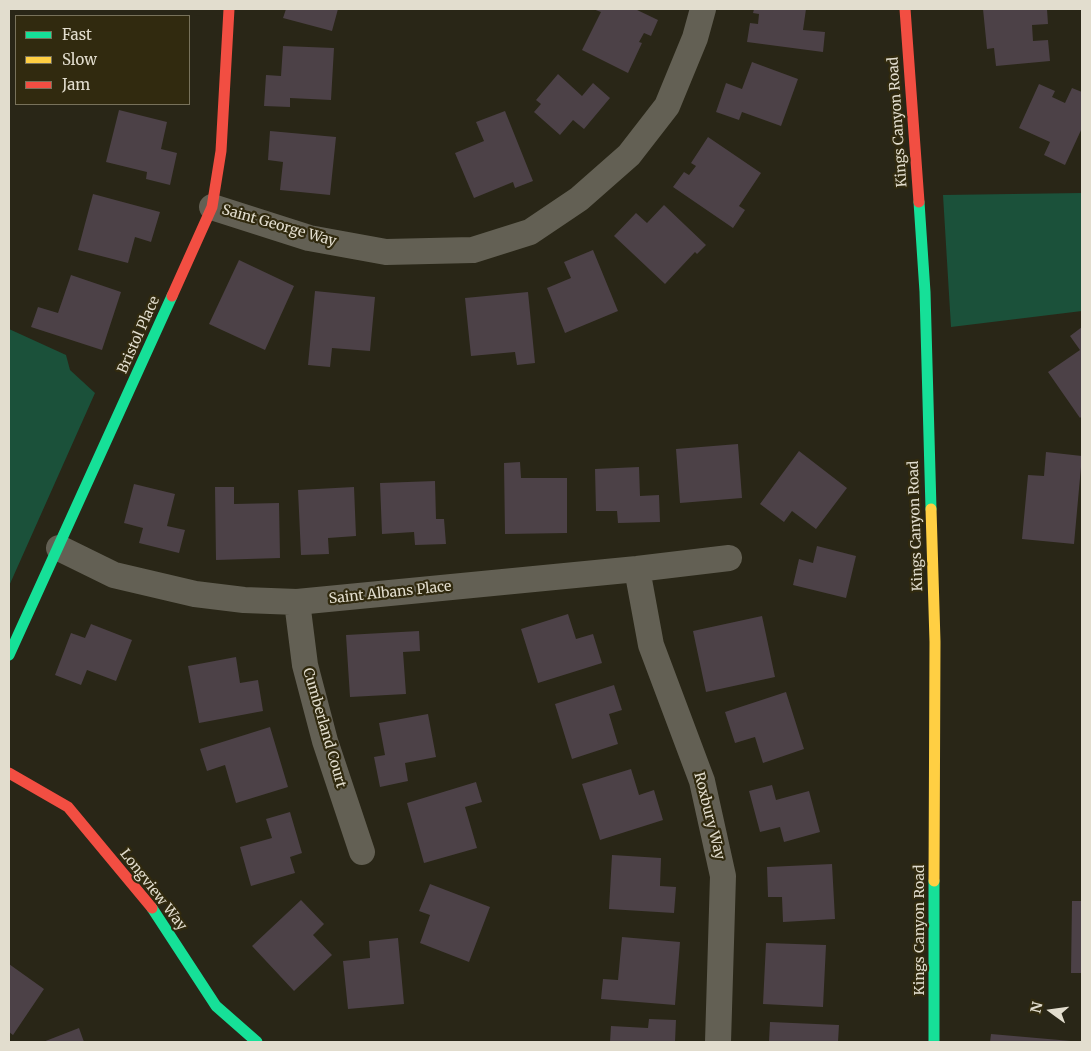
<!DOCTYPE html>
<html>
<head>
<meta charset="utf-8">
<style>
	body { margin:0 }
	#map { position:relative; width:1091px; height:1051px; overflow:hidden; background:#292617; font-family:Merriweather,serif }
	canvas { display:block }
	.frame { position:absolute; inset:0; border:10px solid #e2ddce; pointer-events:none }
	.legend { position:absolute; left:15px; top:15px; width:175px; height:90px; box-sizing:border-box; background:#312a0f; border:1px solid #78725b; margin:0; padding:6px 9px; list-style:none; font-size:15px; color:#e2ddce }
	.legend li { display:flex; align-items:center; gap:10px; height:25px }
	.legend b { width:25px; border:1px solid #78725b }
	.north { position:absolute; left:1026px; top:986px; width:50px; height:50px; -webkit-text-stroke:4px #312a0f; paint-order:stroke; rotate:284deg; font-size:14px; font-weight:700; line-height:20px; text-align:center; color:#e2ddce }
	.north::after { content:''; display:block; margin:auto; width:18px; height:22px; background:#e2ddce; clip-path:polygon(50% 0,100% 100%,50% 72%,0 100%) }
</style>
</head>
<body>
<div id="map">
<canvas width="1091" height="1051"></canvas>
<div class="frame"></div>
<ul class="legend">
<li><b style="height:6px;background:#16e098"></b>Fast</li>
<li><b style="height:6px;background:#ffcf43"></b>Slow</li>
<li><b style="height:6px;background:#f24e42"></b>Jam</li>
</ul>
<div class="north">N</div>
</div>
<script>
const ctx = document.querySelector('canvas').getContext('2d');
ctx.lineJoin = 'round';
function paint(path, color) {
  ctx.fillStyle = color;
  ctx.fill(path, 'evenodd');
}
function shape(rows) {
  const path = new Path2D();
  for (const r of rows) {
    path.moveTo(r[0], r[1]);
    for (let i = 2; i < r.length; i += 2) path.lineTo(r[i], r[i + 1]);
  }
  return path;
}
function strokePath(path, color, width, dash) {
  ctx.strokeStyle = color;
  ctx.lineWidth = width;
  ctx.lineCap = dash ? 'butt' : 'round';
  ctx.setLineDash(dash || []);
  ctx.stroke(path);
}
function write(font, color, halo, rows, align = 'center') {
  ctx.font = font + ' Merriweather,serif';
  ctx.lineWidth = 4.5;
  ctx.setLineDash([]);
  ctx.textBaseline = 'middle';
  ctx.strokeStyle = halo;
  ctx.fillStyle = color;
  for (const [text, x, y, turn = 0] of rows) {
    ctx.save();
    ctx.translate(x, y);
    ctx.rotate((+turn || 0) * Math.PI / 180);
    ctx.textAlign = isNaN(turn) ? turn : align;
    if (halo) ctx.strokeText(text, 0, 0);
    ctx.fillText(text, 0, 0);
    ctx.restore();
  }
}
const green = shape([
	[1082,193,1082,311,951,327,943,195],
	[9,329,66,355,70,370,95,393,9,586]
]);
const building = shape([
	[286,9,338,9,332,31,283,18],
	[593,9,635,9,658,20,651,36,644,33,639,42,642,43,628,73,582,50,601,12],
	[754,9,806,9,803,30,825,32,823,52,747,42,750,23,758,24,759,14,753,13],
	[983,9,1047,9,1048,24,1032,25,1033,41,1048,40,1050,61,996,66,994,48,987,49],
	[283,46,334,48,331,100,290,98,290,107,264,106,266,75,281,76],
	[752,62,798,79,781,126,742,112,739,120,716,112,726,83,742,89],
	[558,74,582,96,593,83,610,98,584,129,573,120,560,135,534,112,541,104,536,100],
	[1039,84,1055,91,1052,97,1065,103,1072,88,1082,92,1082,128,1065,165,1044,155,1050,142,1019,128],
	[119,110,167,122,161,149,177,153,170,185,146,179,147,172,106,162],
	[505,111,533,181,515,188,513,182,474,198,455,153,484,141,476,122],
	[270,131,336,137,330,195,280,190,283,162,268,160],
	[708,137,761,173,739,206,745,210,733,228,673,187,684,172,689,175,696,166,691,163],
	[93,194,160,212,151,242,135,237,128,263,78,250],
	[664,205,706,245,697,254,695,252,665,284,614,236,636,213,647,223],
	[593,250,618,311,565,333,547,288,571,278,564,262],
	[239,260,294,286,265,350,209,324],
	[71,275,121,292,102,350,31,327,38,307,58,313],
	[315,291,375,297,370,351,332,348,330,367,308,365],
	[528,292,535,363,517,365,515,352,471,356,465,298],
	[1082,327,1082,416,1080,418,1048,372,1080,350,1070,336],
	[738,444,742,498,680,503,676,449],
	[799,451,847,488,816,529,792,511,784,522,760,504],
	[1046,452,1082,456,1074,544,1022,539,1028,475,1044,476],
	[520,462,521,478,567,478,567,533,505,534,504,463],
	[639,467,640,496,659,495,660,522,618,523,617,511,596,511,595,469],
	[435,481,436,519,444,519,446,544,415,545,414,532,382,534,380,483],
	[134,484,175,494,167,526,185,530,179,553,139,543,143,528,124,523],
	[215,487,234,487,234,504,279,503,280,558,216,560],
	[354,487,356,536,328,538,329,554,301,555,298,490],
	[817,546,856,556,846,598,793,585,799,559,813,563],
	[568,614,576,639,593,634,602,663,538,683,521,629],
	[762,616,775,677,706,692,693,631],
	[91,624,132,640,116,681,87,670,81,685,55,675,71,633,85,638],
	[419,631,420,651,403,652,406,694,350,697,346,635],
	[236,657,240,683,258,680,263,711,199,723,188,666],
	[614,685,622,710,609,714,618,744,572,759,555,704],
	[786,692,804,749,763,763,755,737,735,743,725,712],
	[428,714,436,757,405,763,408,781,380,787,374,757,385,755,379,723],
	[270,727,288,787,236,803,225,765,207,771,200,749],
	[631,769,639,795,654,790,663,820,600,840,582,784],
	[476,782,482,802,465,807,477,848,424,863,407,803],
	[772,785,776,800,809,791,820,832,784,842,780,827,760,832,749,791],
	[290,812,302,853,290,857,295,873,251,886,240,847,272,838,266,819],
	[612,855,661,858,660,886,676,887,674,913,609,909],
	[832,864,835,919,783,922,782,897,768,897,767,867],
	[430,884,490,907,469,962,420,943,430,915,419,911],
	[301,900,324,924,313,935,332,955,294,991,252,946],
	[1072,901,1082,901,1082,973,1071,973],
	[622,937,680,942,675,1005,601,999,603,979,618,980],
	[398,938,404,1004,348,1009,343,961,370,958,369,941],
	[766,943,826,945,823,1007,763,1004],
	[9,964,44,989,13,1035,9,1032],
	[649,1019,676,1020,675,1042,610,1042,611,1026,648,1028],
	[770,1022,839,1025,838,1042,769,1042],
	[79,1028,84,1042,43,1042],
	[991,1034,1071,1041,1071,1042,990,1042]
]);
const street = shape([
	[212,207,309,238,386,252,473,250,530,232,579,199,629,155,667,106,695,38,703,9],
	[59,548,114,575,195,594,244,600,297,602,637,569,729,558],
	[637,569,651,645,702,781,723,876,718,1042],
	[297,602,305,665,325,741,362,852]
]);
const fast = shape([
	[919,202,925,292,931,509],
	[9,655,172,296],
	[152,908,216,1006,257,1042],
	[934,1042,934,881]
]);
const slow = shape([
	[931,509,935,642,934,881]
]);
const jam = shape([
	[905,9,919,202],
	[172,296,212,207,221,151,229,9],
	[9,773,68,807,152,908]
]);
const streetNames = [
	["Kings Canyon Road",898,122,-94],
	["Saint George Way",279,226,16],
	["Bristol Place",139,335,-66],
	["Kings Canyon Road",916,526,-92],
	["Saint Albans Place",390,593,-6],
	["Cumberland Court",324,728,74],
	["Roxbury Way",709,816,76],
	["Longview Way",153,890,52],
	["Kings Canyon Road",920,930,-90]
];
paint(green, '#1b513a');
paint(building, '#4c4147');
strokePath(street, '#636054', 26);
strokePath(fast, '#16e098', 11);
strokePath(slow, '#ffcf43', 11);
strokePath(jam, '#f24e42', 11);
write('14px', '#e2ddce', '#312a0f', streetNames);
</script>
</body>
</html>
